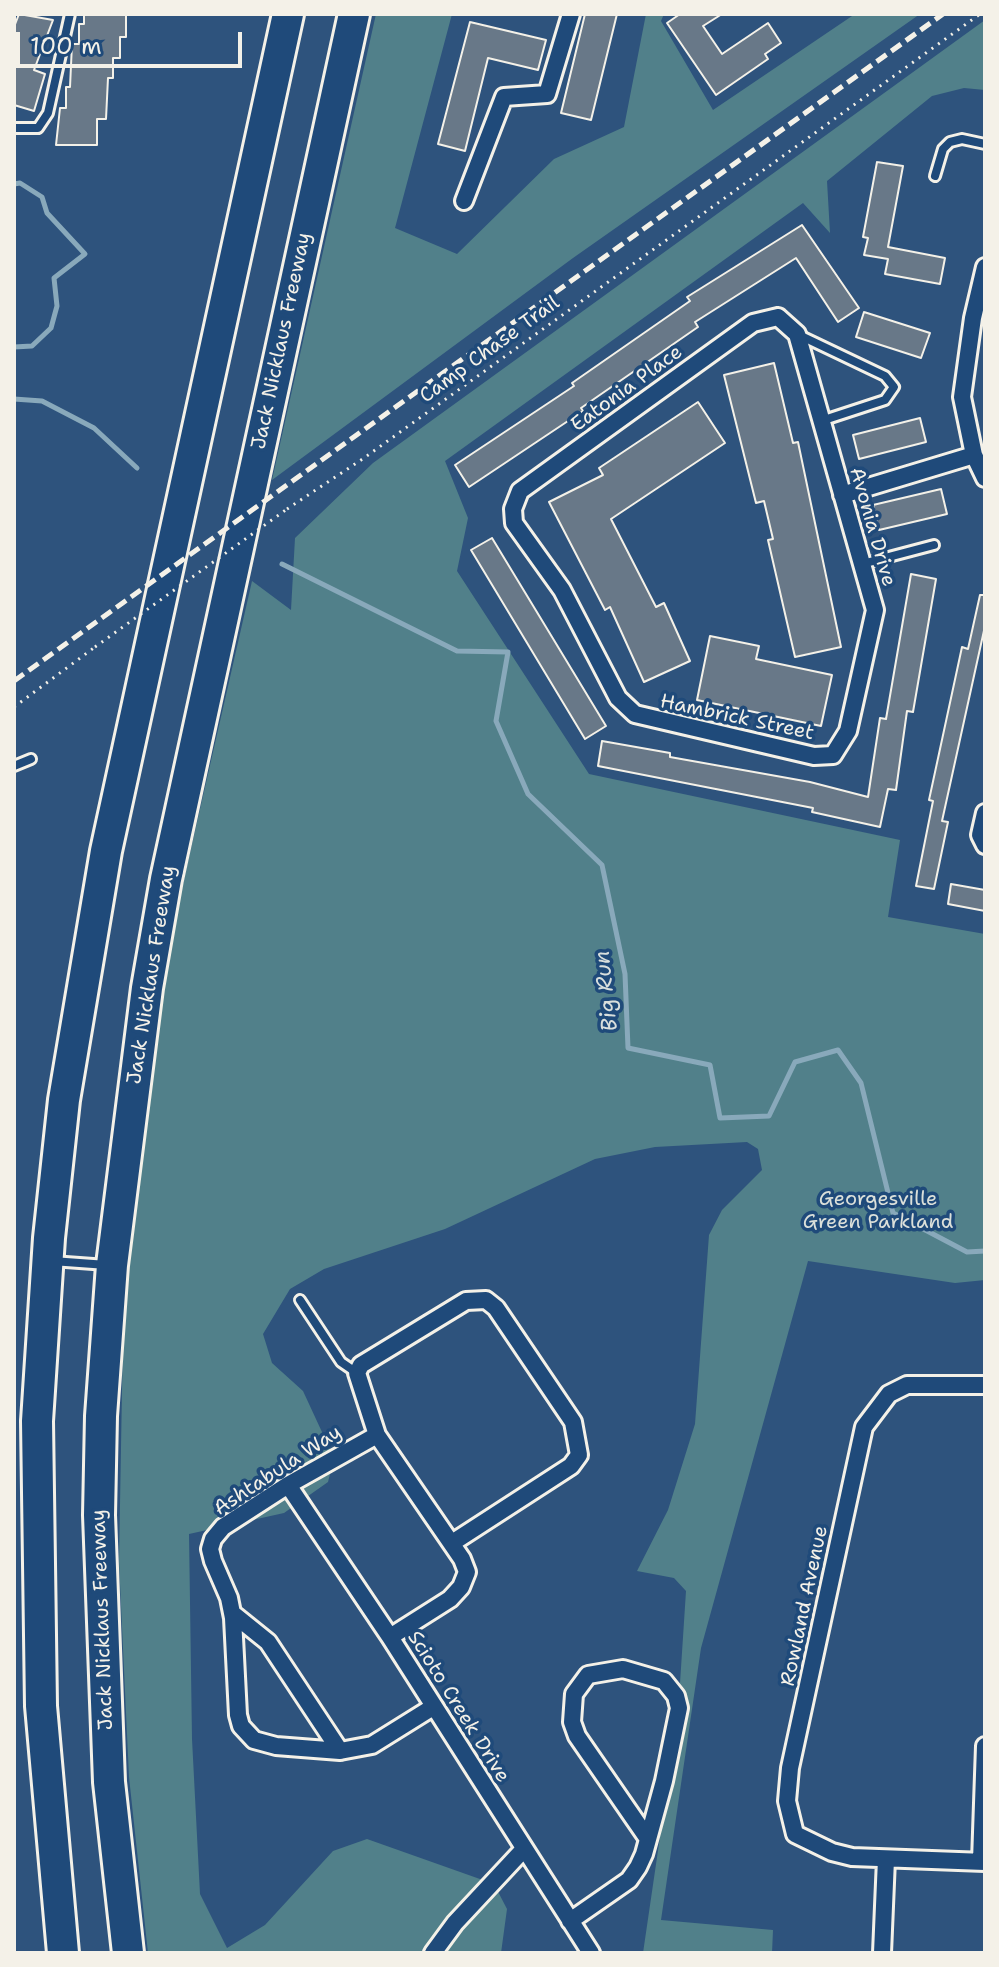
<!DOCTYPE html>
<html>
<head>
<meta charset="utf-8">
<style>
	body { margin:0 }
	#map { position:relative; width:999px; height:1967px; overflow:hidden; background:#2e537d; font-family:"Shantell Sans",sans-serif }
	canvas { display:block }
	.frame { position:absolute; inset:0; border:16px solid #f4f1e8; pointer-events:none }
	.scale { position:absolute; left:16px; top:32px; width:226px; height:36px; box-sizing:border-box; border:4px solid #f4f1e8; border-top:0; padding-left:10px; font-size:24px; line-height:28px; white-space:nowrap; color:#f4f1e8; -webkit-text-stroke:6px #1f4a7a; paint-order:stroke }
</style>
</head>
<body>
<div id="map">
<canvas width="999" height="1967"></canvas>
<div class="frame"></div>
<div class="scale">100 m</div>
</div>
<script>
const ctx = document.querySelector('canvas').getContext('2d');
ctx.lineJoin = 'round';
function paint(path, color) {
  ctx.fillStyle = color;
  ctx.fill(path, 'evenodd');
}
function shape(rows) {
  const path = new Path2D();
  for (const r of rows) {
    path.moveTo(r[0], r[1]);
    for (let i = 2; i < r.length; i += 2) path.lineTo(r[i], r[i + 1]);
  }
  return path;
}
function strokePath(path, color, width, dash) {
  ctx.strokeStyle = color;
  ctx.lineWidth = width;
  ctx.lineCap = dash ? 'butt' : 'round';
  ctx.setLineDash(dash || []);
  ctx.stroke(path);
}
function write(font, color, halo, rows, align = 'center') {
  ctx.font = font + ' "Shantell Sans",sans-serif';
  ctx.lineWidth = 7;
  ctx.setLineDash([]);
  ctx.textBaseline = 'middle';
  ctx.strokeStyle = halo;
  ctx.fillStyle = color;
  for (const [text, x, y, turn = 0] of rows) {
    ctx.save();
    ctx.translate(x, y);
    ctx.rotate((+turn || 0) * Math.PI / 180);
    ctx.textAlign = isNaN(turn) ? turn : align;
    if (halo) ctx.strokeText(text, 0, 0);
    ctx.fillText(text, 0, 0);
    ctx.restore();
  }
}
const green = shape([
	[376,14,452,14,395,228,457,254,554,159,624,127,646,14,664,14,661,21,713,110,855,14,920,14,573,258,272,480],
	[985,20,985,90,964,88,932,96,827,181,830,233,803,203,445,461,468,518,457,571,589,774,900,840,888,917,985,934,985,1280,955,1283,808,1261,701,1648,661,1920,773,1930,772,1953,643,1953,678,1714,686,1591,674,1578,637,1571,668,1510,695,1424,709,1235,722,1210,762,1170,758,1149,747,1142,655,1147,595,1159,445,1229,324,1269,290,1289,263,1334,272,1363,303,1391,334,1458,328,1482,284,1513,189,1534,192,1739,200,1894,227,1948,265,1925,333,1851,367,1839,494,1884,507,1909,501,1953,148,1953,129,1777,119,1562,123,1332,138,1157,172,932,252,581,291,610,295,538,373,463]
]);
const stream = shape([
	[14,184,20,183,42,197,47,213,85,254,54,278,57,306,51,328,32,346,14,347],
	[14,399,42,401,94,428,137,468],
	[282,564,457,651,508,652,496,721,528,794,602,865,625,974,628,1048,710,1065,720,1118,769,1116,795,1062,838,1050,861,1083,893,1213,967,1252,985,1251]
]);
const building = shape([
	[19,14,53,20,34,70,45,74,34,111,14,105,14,27,19,14],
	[84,14,126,14,126,37,120,37,120,58,113,58,113,78,108,78,106,119,97,119,97,145,56,145,60,108,66,108,66,87,70,87,72,44,79,44,79,24,84,24,84,14],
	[585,14,617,14,591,120,561,113,585,14],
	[680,14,722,14,703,26,722,54,768,23,781,43,765,54,768,59,716,95,667,23,680,14],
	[470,22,546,40,538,70,488,58,465,151,438,144,470,22],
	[877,162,903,166,888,247,945,258,940,284,885,274,888,259,864,255,868,238,863,237,877,162],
	[802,225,859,308,838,322,796,258,695,322,698,327,581,408,583,411,469,487,455,465,574,386,572,383,690,301,687,297,802,225],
	[864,312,930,333,921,358,856,337,864,312],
	[774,363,793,443,798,442,841,647,795,657,768,540,773,539,764,501,756,503,724,375,774,363],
	[698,402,725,443,611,519,656,607,664,603,690,661,644,682,610,607,605,610,549,502,603,475,599,468,698,402],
	[920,418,926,442,859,459,853,435,920,418],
	[941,489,947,514,879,530,873,505,941,489],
	[492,538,606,726,585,739,471,550,492,538],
	[911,574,936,579,913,712,907,711,896,790,888,789,880,827,812,812,813,808,598,766,602,741,670,753,670,757,810,782,868,797,880,718,886,719,911,574],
	[980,595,985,595,985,626,942,821,948,822,934,889,916,886,933,801,929,800,962,647,968,649,980,595],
	[710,636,759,646,756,659,832,675,821,726,697,700,710,636],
	[951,884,985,890,985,911,948,904,951,884]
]);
const path = shape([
	[287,509,364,458,980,14],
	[14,707,95,647]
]);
const service = shape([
	[14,128,38,128,48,113,70,14],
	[935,176,943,149,950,142,962,139,985,144],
	[797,334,885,376,894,387,885,400,821,421],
	[862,564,934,545],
	[14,766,31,759],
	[52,1261,107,1265],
	[300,1300,341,1362,357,1373]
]);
const minor = shape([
	[464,201,504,97,547,94,571,14],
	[985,267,973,318,962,397,974,455,985,478],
	[778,317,797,334,875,610,848,731,833,755,814,756,635,714,618,698,562,590,514,523,513,509,520,491,753,323,778,317],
	[842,495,974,455],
	[985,813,980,835,985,845],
	[985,1385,907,1385,889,1394,864,1427,790,1768,787,1801,795,1834,832,1852,852,1857,985,1862],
	[377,1435,288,1485,223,1527,213,1539,210,1549,213,1561,229,1598,233,1618,238,1715,241,1726,254,1740,276,1746,340,1751,372,1745,433,1707],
	[288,1485,390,1637,591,1953],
	[232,1613,268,1642,340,1751],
	[390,1637,450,1599,461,1587,467,1572,462,1559,377,1435,357,1373,361,1365,466,1301,486,1300,496,1308,573,1422,579,1455,571,1466,452,1543],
	[981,1861,985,1746],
	[570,1921,629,1880,638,1867,644,1854,664,1781,679,1708,676,1696,664,1681,623,1669,588,1675,574,1694,572,1722,577,1736,648,1839],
	[433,1953,455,1923,524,1849],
	[882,1953,886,1859]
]);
const motorway = shape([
	[63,1953,41,1706,37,1421,49,1238,64,1100,106,851,288,14],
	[128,1953,109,1782,99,1515,101,1416,112,1265,147,988,166,879,354,14]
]);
const rail = shape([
	[14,681,943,14]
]);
const pathBridge = shape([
	[95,647,287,509]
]);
const streetNames = [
	["Jack Nicklaus Freeway",282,341,-78],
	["Camp Chase Trail",490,350,-36],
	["Eatonia Place",627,389,-36],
	["Avonia Drive",872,527,74],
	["Hambrick Street",737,718,12],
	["Jack Nicklaus Freeway",152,975,-81],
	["Ashtabula Way",278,1471,-33],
	["Rowland Avenue",805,1606,-78],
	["Jack Nicklaus Freeway",103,1620,-92],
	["Scioto Creek Drive",458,1707,58]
];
const parkNames = [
	["Georgesville",878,1200],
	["Green Parkland",878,1223]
];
const waterNames = [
	["Big Run",607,991,-96]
];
paint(green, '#51808a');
strokePath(stream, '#89a9bb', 5);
paint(building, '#687888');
strokePath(building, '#f4f1e8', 2);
strokePath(service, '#f4f1e8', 14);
strokePath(minor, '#f4f1e8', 22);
strokePath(motorway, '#f4f1e8', 36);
strokePath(path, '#f4f1e8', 3, [2, 6]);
strokePath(service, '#1f4a7a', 8);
strokePath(minor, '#1f4a7a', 16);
strokePath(motorway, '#1f4a7a', 30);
strokePath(rail, '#f4f1e8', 5, [12, 6]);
strokePath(pathBridge, '#f4f1e8', 3, [2, 6]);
write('20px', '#f4f1e8', '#1f4a7a', streetNames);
write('20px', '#dce0da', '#1f4a7a', parkNames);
write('italic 22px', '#d9dfdd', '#1f4a7a', waterNames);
</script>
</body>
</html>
